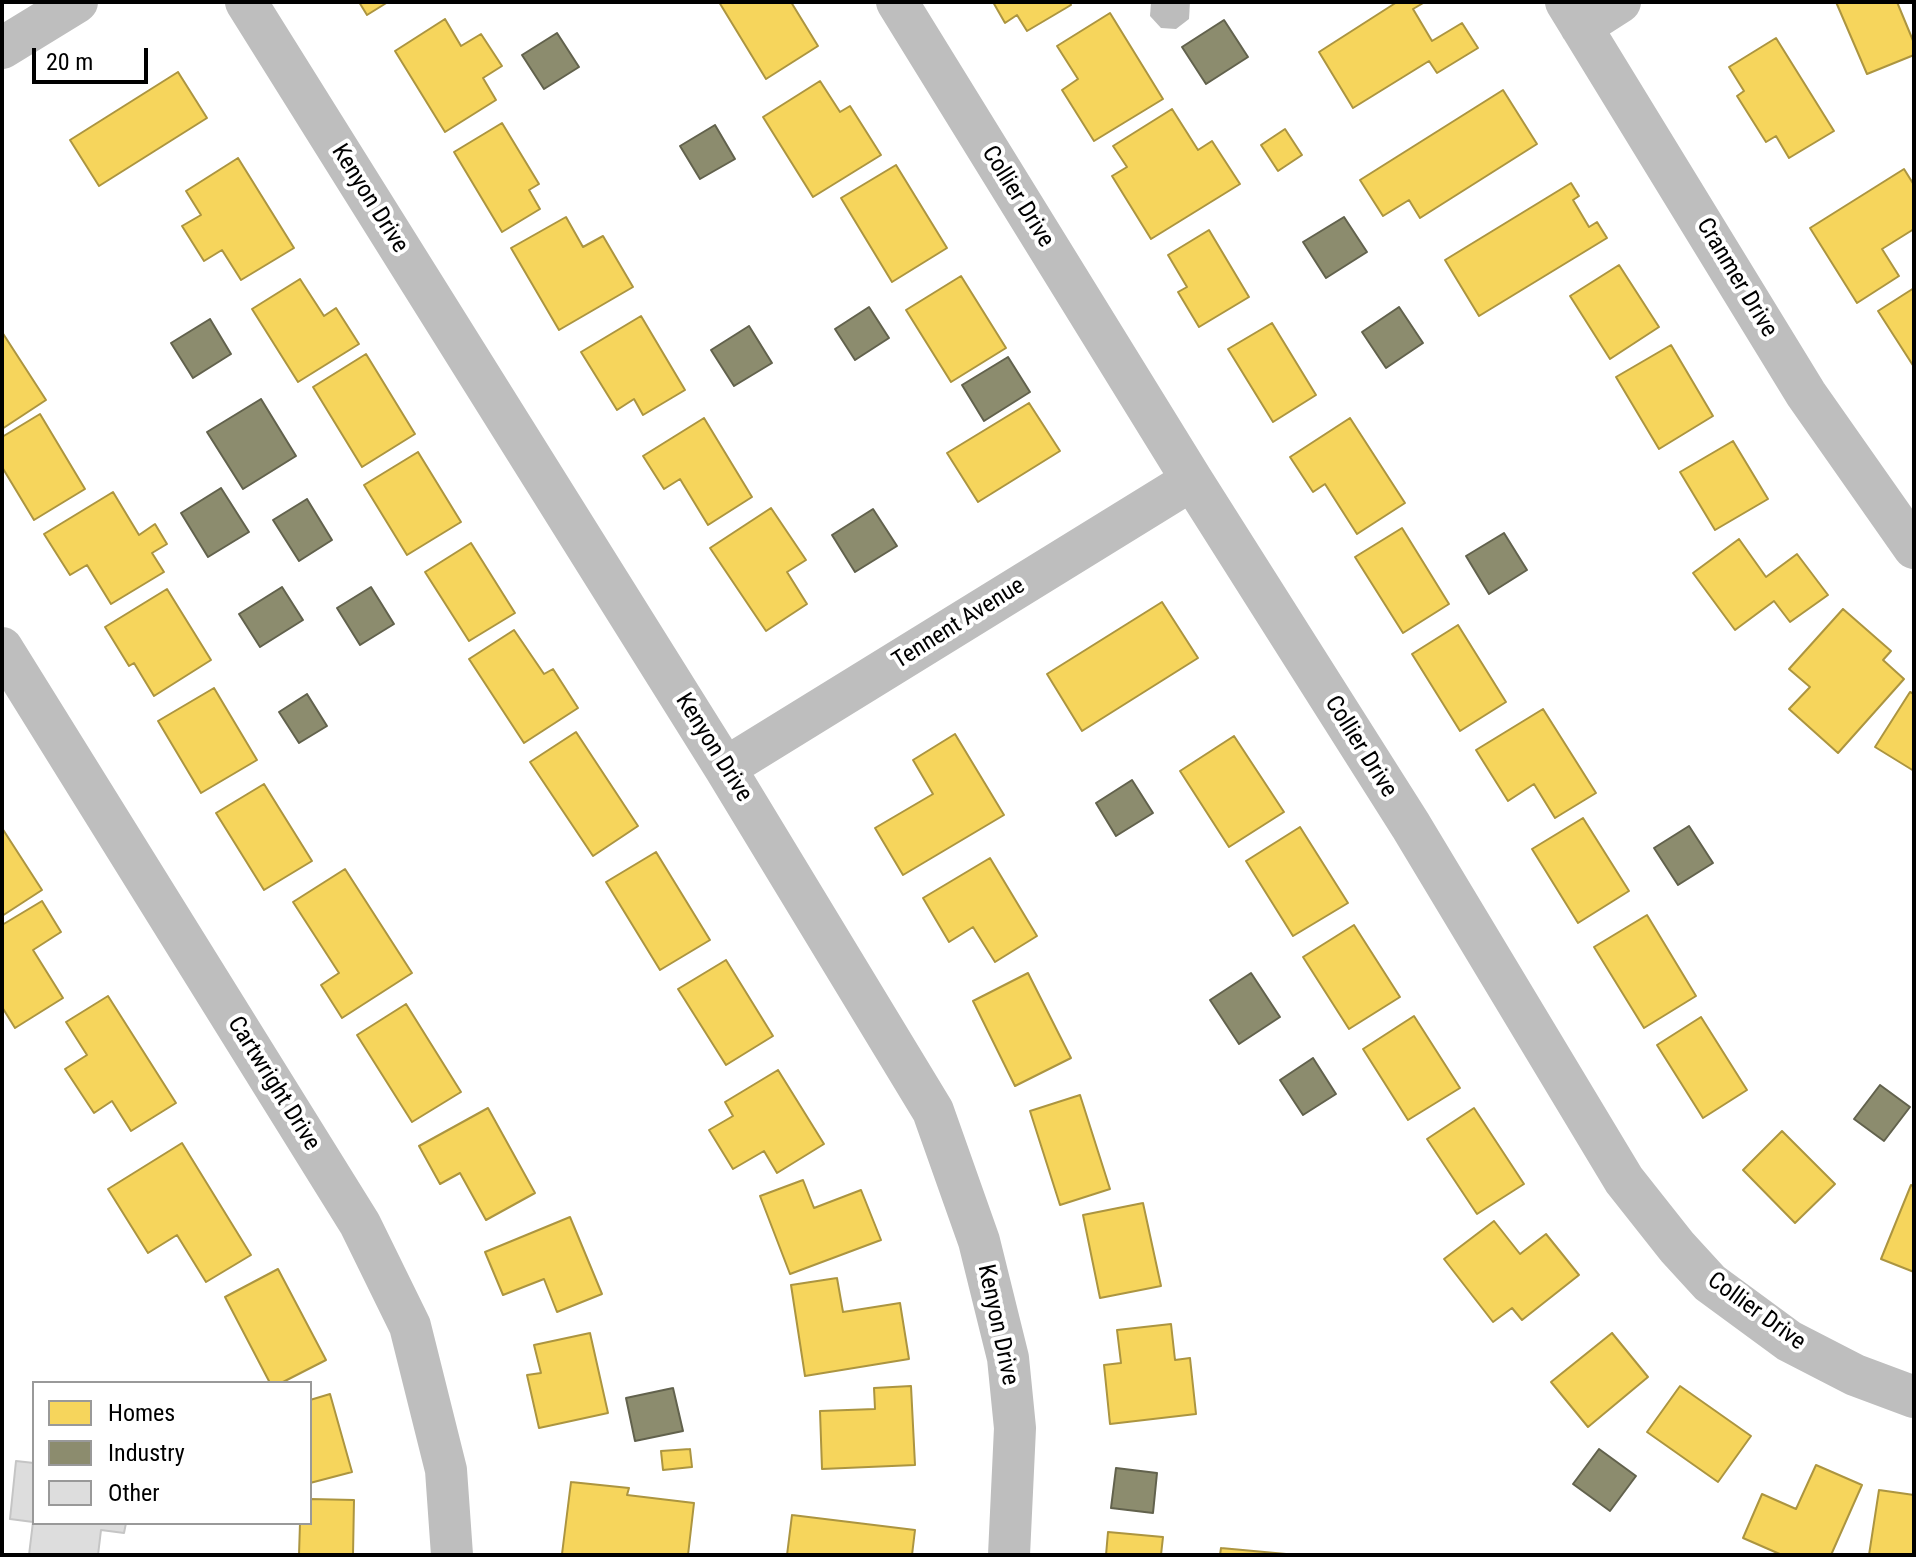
<!DOCTYPE html>
<html>
<head>
<meta charset="utf-8">
<style>
	body { margin:0 }
	#map { position:relative; width:1916px; height:1557px; overflow:hidden; background:#fff; font-family:"Roboto Condensed",sans-serif }
	canvas { display:block }
	.frame { position:absolute; inset:0; border:4px solid #000; pointer-events:none }
	.legend { position:absolute; left:32px; top:1381px; width:280px; height:144px; box-sizing:border-box; background:#fff; border:2px solid #999; margin:0; padding:10px 14px; list-style:none; font-size:24px; color:#000 }
	.legend li { display:flex; align-items:center; gap:16px; height:40px }
	.legend b { width:40px; border:2px solid #999 }
	.scale { position:absolute; left:32px; top:48px; width:116px; height:36px; box-sizing:border-box; border:4px solid #000; border-top:0; padding-left:10px; font-size:24px; line-height:28px; white-space:nowrap; color:#000; -webkit-text-stroke:6px #fff; paint-order:stroke }
</style>
</head>
<body>
<div id="map">
<canvas width="1916" height="1557"></canvas>
<div class="frame"></div>
<ul class="legend">
<li><b style="height:22px;background:#f6d55c"></b>Homes</li>
<li><b style="height:22px;background:#8c8c6e"></b>Industry</li>
<li><b style="height:22px;background:#ddd"></b>Other</li>
</ul>
<div class="scale">20 m</div>
</div>
<script>
const ctx = document.querySelector('canvas').getContext('2d');
ctx.lineJoin = 'round';
function paint(path, color) {
  ctx.fillStyle = color;
  ctx.fill(path, 'evenodd');
}
function shape(rows) {
  const path = new Path2D();
  for (const r of rows) {
    path.moveTo(r[0], r[1]);
    for (let i = 2; i < r.length; i += 2) path.lineTo(r[i], r[i + 1]);
  }
  return path;
}
function strokePath(path, color, width, dash) {
  ctx.strokeStyle = color;
  ctx.lineWidth = width;
  ctx.lineCap = dash ? 'butt' : 'round';
  ctx.setLineDash(dash || []);
  ctx.stroke(path);
}
function write(font, color, halo, rows, align = 'center') {
  ctx.font = font + ' "Roboto Condensed",sans-serif';
  ctx.lineWidth = 8;
  ctx.setLineDash([]);
  ctx.textBaseline = 'middle';
  ctx.strokeStyle = halo;
  ctx.fillStyle = color;
  for (const [text, x, y, turn = 0] of rows) {
    ctx.save();
    ctx.translate(x, y);
    ctx.rotate((+turn || 0) * Math.PI / 180);
    ctx.textAlign = isNaN(turn) ? turn : align;
    if (halo) ctx.strokeText(text, 0, 0);
    ctx.fillText(text, 0, 0);
    ctx.restore();
  }
}
const water = shape([
	[1151,2,1190,2,1189,19,1176,29,1161,28,1150,16]
]);
const homes = shape([
	[359,2,388,2,367,15,359,2],
	[719,2,791,2,818,46,766,79,719,2],
	[993,2,1070,2,1071,5,1027,31,1017,15,1005,23,993,2],
	[1425,2,1413,9,1432,41,1462,23,1478,48,1437,73,1429,61,1353,108,1319,52,1397,2,1425,2],
	[1836,2,1897,2,1914,43,1914,55,1867,74,1836,2],
	[1110,13,1163,99,1094,141,1062,90,1078,79,1057,46,1110,13],
	[445,19,461,46,481,34,502,66,483,78,496,100,445,132,395,51,445,19],
	[1776,38,1834,131,1789,158,1776,136,1766,142,1737,96,1744,91,1729,67,1776,38],
	[178,72,207,118,99,186,70,140,178,72],
	[820,81,840,112,850,106,881,155,813,197,763,117,820,81],
	[1503,90,1537,144,1420,218,1409,200,1383,216,1360,180,1503,90],
	[1172,109,1198,150,1212,141,1240,184,1151,239,1112,176,1127,167,1113,146,1172,109],
	[502,123,539,184,529,190,540,209,502,232,454,152,502,123],
	[1285,129,1302,155,1278,171,1261,145,1285,129],
	[238,158,294,248,241,280,222,250,204,261,182,226,201,215,186,191,238,158],
	[896,165,947,248,892,282,841,198,896,165],
	[1904,169,1914,185,1914,229,1882,249,1899,276,1857,303,1810,228,1904,169],
	[1571,183,1579,196,1573,200,1589,227,1597,222,1607,238,1479,316,1445,260,1571,183],
	[566,217,583,247,603,236,633,287,559,330,511,248,566,217],
	[1209,230,1249,297,1199,327,1178,292,1187,287,1168,255,1209,230],
	[1619,265,1659,327,1610,359,1570,296,1619,265],
	[961,276,1006,348,951,382,906,310,961,276],
	[300,279,324,316,336,308,359,344,298,382,252,309,300,279],
	[1914,288,1914,367,1878,311,1914,288],
	[641,316,685,390,643,415,634,399,617,410,581,352,641,316],
	[1272,323,1316,395,1273,422,1228,349,1272,323],
	[2,332,46,400,2,429,2,332],
	[1671,345,1713,416,1659,449,1616,377,1671,345],
	[366,354,415,434,362,467,313,387,366,354],
	[1029,403,1060,451,978,502,947,453,1029,403],
	[40,414,85,489,34,520,2,467,2,437,40,414],
	[704,418,752,497,708,525,680,479,664,489,643,456,704,418],
	[1350,418,1405,503,1357,534,1325,484,1313,492,1290,457,1350,418],
	[1733,441,1768,499,1715,530,1680,472,1733,441],
	[418,452,461,522,407,555,364,485,418,452],
	[113,492,139,535,155,524,167,544,152,553,164,572,111,604,87,565,70,575,44,534,113,492],
	[771,508,806,560,787,572,807,604,766,631,710,548,771,508],
	[1402,528,1449,604,1403,633,1355,557,1402,528],
	[1739,539,1766,577,1797,554,1828,595,1790,622,1774,601,1735,630,1693,573,1739,539],
	[471,543,515,613,469,641,425,572,471,543],
	[167,589,211,660,154,696,134,663,129,666,105,627,167,589],
	[1162,602,1198,658,1082,731,1047,674,1162,602],
	[1843,609,1891,651,1883,660,1904,679,1838,753,1789,709,1810,687,1789,669,1843,609],
	[1458,625,1506,702,1460,731,1412,654,1458,625],
	[514,630,544,674,553,669,578,708,524,743,469,659,514,630],
	[214,688,257,760,201,793,158,721,214,688],
	[1910,692,1914,694,1914,771,1875,747,1910,692],
	[1543,709,1596,793,1555,818,1534,784,1508,801,1476,750,1543,709],
	[576,732,638,826,593,856,530,762,576,732],
	[955,734,1004,815,903,875,875,828,933,794,913,760,955,734],
	[1234,736,1284,812,1229,847,1180,771,1234,736],
	[264,784,312,861,264,890,216,813,264,784],
	[1583,818,1629,891,1578,923,1532,849,1583,818],
	[1300,827,1348,903,1293,936,1246,861,1300,827],
	[2,828,42,890,2,916,2,828],
	[656,852,710,940,660,970,606,882,656,852],
	[990,858,1037,936,995,962,973,927,949,942,923,898,990,858],
	[345,869,412,973,342,1018,321,985,339,973,293,902,345,869],
	[42,901,61,932,33,950,63,998,15,1028,2,1007,2,925,42,901],
	[1647,915,1696,996,1644,1028,1594,947,1647,915],
	[1354,925,1400,997,1349,1029,1303,957,1354,925],
	[726,960,773,1036,726,1065,678,989,726,960],
	[1028,973,1071,1058,1015,1086,973,1001,1028,973],
	[108,996,176,1103,131,1131,112,1101,94,1113,65,1069,87,1055,66,1022,108,996],
	[406,1004,461,1092,412,1122,357,1035,406,1004],
	[1414,1016,1460,1088,1408,1120,1363,1049,1414,1016],
	[1701,1017,1747,1090,1703,1118,1657,1045,1701,1017],
	[778,1070,824,1144,777,1173,764,1151,733,1169,709,1130,733,1116,725,1102,778,1070],
	[1080,1095,1110,1189,1060,1205,1030,1111,1080,1095],
	[488,1108,535,1193,486,1220,460,1173,440,1184,419,1146,488,1108],
	[1474,1108,1524,1184,1477,1214,1427,1139,1474,1108],
	[1782,1131,1835,1184,1795,1223,1743,1170,1782,1131],
	[182,1143,251,1255,206,1282,177,1235,148,1253,108,1189,182,1143],
	[803,1180,814,1208,861,1190,881,1240,790,1274,760,1196,803,1180],
	[1911,1185,1914,1186,1914,1272,1881,1259,1911,1185],
	[1143,1203,1161,1286,1100,1298,1083,1215,1143,1203],
	[570,1217,602,1294,557,1312,544,1279,503,1295,485,1252,570,1217],
	[1494,1221,1520,1254,1546,1234,1579,1275,1522,1320,1512,1308,1493,1322,1444,1259,1494,1221],
	[278,1269,326,1360,281,1383,270,1383,225,1297,278,1269],
	[837,1278,843,1312,900,1303,909,1359,805,1376,791,1285,837,1278],
	[1171,1324,1175,1360,1190,1358,1196,1414,1110,1424,1104,1365,1121,1363,1117,1330,1171,1324],
	[590,1333,608,1413,539,1428,527,1375,541,1373,534,1345,590,1333],
	[1612,1333,1648,1377,1588,1427,1551,1382,1612,1333],
	[911,1386,915,1465,822,1469,820,1411,875,1409,874,1388,911,1386],
	[1680,1386,1751,1436,1718,1482,1647,1432,1680,1386],
	[330,1394,352,1472,310,1483,310,1400,330,1394],
	[690,1449,692,1467,663,1470,661,1451,690,1449],
	[1816,1465,1862,1485,1831,1555,1782,1555,1743,1538,1762,1494,1796,1509,1816,1465],
	[571,1482,629,1488,627,1495,694,1503,688,1555,562,1554,571,1482],
	[1879,1490,1914,1495,1914,1555,1869,1555,1879,1490],
	[310,1499,354,1500,353,1555,299,1555,300,1523,310,1523,310,1499],
	[792,1515,915,1530,912,1555,787,1555,792,1515],
	[1108,1532,1163,1537,1161,1555,1106,1555,1108,1532],
	[1221,1548,1297,1555,1220,1555,1221,1548]
]);
const industry = shape([
	[1224,20,1248,57,1206,84,1182,47,1224,20],
	[557,33,579,67,544,89,522,55,557,33],
	[715,125,735,159,700,179,680,146,715,125],
	[1344,217,1367,252,1326,278,1303,242,1344,217],
	[869,307,889,338,855,360,835,329,869,307],
	[1399,307,1423,343,1386,368,1362,332,1399,307],
	[210,319,231,354,193,378,171,343,210,319],
	[749,326,772,363,734,386,711,350,749,326],
	[1008,357,1030,392,984,421,962,385,1008,357],
	[261,399,296,456,243,489,207,432,261,399],
	[221,488,249,532,208,557,181,513,221,488],
	[307,499,332,540,299,561,273,520,307,499],
	[873,509,897,546,855,572,832,535,873,509],
	[1504,533,1527,570,1489,594,1466,556,1504,533],
	[282,587,303,620,260,647,239,614,282,587],
	[371,587,394,624,360,645,337,608,371,587],
	[307,694,327,726,299,743,279,712,307,694],
	[1132,780,1153,813,1116,836,1096,803,1132,780],
	[1689,826,1713,863,1678,885,1654,848,1689,826],
	[1251,973,1280,1017,1239,1044,1210,1000,1251,973],
	[1313,1058,1336,1094,1303,1115,1280,1080,1313,1058],
	[1880,1085,1910,1107,1884,1141,1854,1119,1880,1085],
	[673,1388,683,1431,635,1441,626,1398,673,1388],
	[1599,1449,1636,1476,1610,1511,1573,1484,1599,1449],
	[1116,1468,1157,1473,1153,1513,1111,1508,1116,1468]
]);
const building = shape([
	[16,1461,34,1463,34,1523,126,1523,124,1533,101,1530,98,1555,29,1555,33,1522,10,1519,16,1461]
]);
const street = shape([
	[246,2,725,768,933,1111,979,1241,1008,1358,1015,1428,1009,1555],
	[897,2,1192,480,1411,826,1624,1180,1677,1247,1710,1283,1789,1341,1855,1375,1914,1397],
	[1566,2,1806,394,1914,548],
	[1581,27,1620,2],
	[2,48,77,2],
	[2,648,360,1224,410,1326,446,1470,452,1555],
	[725,768,1192,480]
]);
const streetNames = [
	["Collier Drive",1017,197,58],
	["Kenyon Drive",369,199,58],
	["Cranmer Drive",1736,278,59],
	["Tennent Avenue",959,624,-32],
	["Collier Drive",1360,747,58],
	["Kenyon Drive",713,748,58],
	["Cartwright Drive",273,1084,58],
	["Collier Drive",1756,1312,36],
	["Kenyon Drive",997,1325,78]
];
paint(water, '#bcbcbc');
paint(homes, '#f6d55c');
strokePath(homes, '#ac9540', 2);
paint(industry, '#8c8c6e');
strokePath(industry, '#62624d', 2);
paint(building, '#ddd');
strokePath(building, '#c5c5c5', 2);
strokePath(street, '#bebebe', 42);
write('24px', '#000', '#fff', streetNames);
</script>
</body>
</html>
